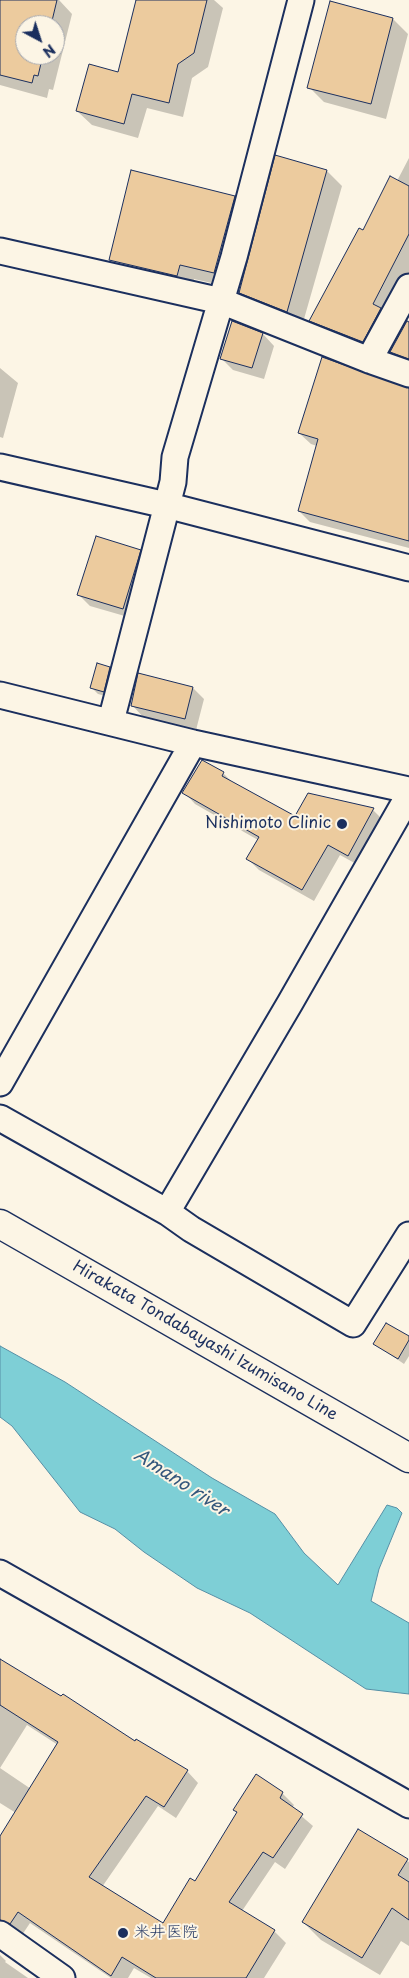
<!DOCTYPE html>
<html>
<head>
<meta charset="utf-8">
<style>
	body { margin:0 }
	#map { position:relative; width:409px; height:1978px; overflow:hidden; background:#fcf5e5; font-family:"Playpen Sans",sans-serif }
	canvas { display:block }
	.north { position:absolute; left:15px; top:15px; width:50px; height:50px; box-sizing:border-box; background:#fcf5e5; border:1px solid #a2a6af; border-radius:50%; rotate:140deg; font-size:14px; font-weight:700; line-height:20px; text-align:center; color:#1b2f5e }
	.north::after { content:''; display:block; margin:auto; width:18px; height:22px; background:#1b2f5e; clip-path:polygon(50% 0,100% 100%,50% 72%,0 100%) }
</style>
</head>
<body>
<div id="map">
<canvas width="409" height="1978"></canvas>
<div class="north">N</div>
</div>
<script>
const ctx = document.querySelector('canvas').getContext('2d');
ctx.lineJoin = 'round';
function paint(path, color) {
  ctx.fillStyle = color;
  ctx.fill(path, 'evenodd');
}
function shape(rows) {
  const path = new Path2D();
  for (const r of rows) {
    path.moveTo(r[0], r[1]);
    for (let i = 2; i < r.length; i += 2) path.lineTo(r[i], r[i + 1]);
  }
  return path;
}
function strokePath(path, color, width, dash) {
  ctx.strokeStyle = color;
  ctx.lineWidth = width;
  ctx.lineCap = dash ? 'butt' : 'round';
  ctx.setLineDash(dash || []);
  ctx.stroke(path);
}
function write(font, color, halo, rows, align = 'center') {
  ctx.font = font + ' "Playpen Sans","Klee One",sans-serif';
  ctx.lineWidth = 4;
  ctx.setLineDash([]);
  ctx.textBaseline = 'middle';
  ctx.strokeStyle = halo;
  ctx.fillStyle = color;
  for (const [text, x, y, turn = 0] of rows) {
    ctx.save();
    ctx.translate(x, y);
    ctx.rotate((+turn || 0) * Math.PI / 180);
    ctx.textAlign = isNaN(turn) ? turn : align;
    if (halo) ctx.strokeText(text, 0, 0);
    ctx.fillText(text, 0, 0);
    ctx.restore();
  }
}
const water = shape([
	[0,1346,65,1382,212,1478,275,1514,304,1553,338,1585,387,1505,397,1508,402,1513,379,1569,371,1601,409,1623,409,1694,366,1689,250,1613,197,1588,144,1552,115,1529,80,1512,12,1426,0,1417,0,1346]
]);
const shadow = shape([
	[0,0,59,0,72,14,53,90,49,89,47,98,0,85],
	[25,25,55,25,55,55,25,55],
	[137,0,214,0,223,8,208,67,192,78,183,117,147,108,138,138,92,125,77,111,119,73],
	[393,19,408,34,386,119,324,102,309,87],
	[276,157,327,171,342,186,302,326,255,307,240,292],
	[409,158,409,290,374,352,322,332,311,320,363,232,397,181],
	[235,197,249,212,229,287,194,279,191,290,125,275,110,260],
	[409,320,409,366,403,363,391,352],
	[232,322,263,334,274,346,264,379,233,370,221,358],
	[0,368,18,383,3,438,0,437],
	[409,389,409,548,310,522,299,511,317,446,311,444,299,433],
	[140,551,151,562,135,619,90,606,79,595],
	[110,668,116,674,110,697,98,694,91,687],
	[193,688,204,699,196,730,144,718,133,706],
	[223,773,234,784,296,818,373,810,384,821,360,866,340,855,314,901,259,870,248,859,258,840,195,804,184,792],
	[409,1337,409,1356,404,1364,375,1344],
	[0,1660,135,1743,187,1771,198,1783,176,1818,158,1806,102,1887,163,1925,196,1883,282,1793,294,1805,292,1808,313,1826,285,1869,275,1862,242,1911,274,1931,286,1943,264,1978,151,1978,134,1968,128,1978,111,1978,30,1923,22,1935,0,1937,0,1838,16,1813,0,1803,0,1768,31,1789,58,1745,27,1725,0,1768],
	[359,1831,409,1862,409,1946,401,1941,380,1975,321,1940,303,1922],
	[0,1955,6,1961,5,1962,28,1978,0,1978]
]);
const building = shape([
	[0,0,57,0,51,25,25,25,25,55,43,55,38,76,34,75,32,83,0,75,0,0],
	[136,0,207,0,194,53,178,64,169,103,132,94,124,124,76,111,89,64,118,72,136,0],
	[330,1,393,18,371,104,307,88,330,1],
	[275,155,327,170,287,312,239,293,275,155],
	[131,170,235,196,214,273,180,265,177,276,109,260,131,170],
	[390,176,409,186,409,234,373,304,381,308,363,342,309,321,359,228,363,230,390,176],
	[232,321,263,333,252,368,220,359,232,321],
	[407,321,409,322,409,359,390,352,407,321],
	[322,357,409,388,409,541,298,511,318,439,298,433,322,357],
	[96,536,141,550,123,609,77,595,96,536],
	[97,663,110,667,104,692,90,688,97,663],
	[138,673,193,687,185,719,131,706,138,673],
	[202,760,224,772,222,776,295,816,308,793,374,808,348,856,328,845,302,890,246,859,259,837,182,793,202,760],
	[386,1323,409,1336,409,1340,398,1359,373,1344,386,1323],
	[0,1659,61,1696,63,1694,135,1741,136,1739,188,1770,164,1807,146,1796,89,1877,163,1923,190,1878,195,1881,237,1812,233,1810,256,1774,283,1792,280,1798,303,1814,273,1858,263,1852,229,1902,275,1930,246,1978,156,1978,122,1957,111,1976,18,1912,10,1924,0,1920,0,1836,58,1742,0,1705,0,1659],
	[358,1829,408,1859,398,1875,409,1882,409,1920,392,1908,362,1958,302,1922,358,1829]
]);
const minor = shape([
	[0,251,221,301,369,360,409,374],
	[369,360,409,287],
	[0,467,166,505,409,568],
	[0,695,193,743,409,790],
	[111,721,173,482,175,457,234,257,301,0],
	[0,1083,193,743],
	[0,1118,167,1212,191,1229,353,1324,409,1235],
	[167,1212,290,1003,409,795],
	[0,1573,409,1805],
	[0,1934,62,1978]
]);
const primary = shape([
	[0,1224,409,1458]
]);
const markers = [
	[342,824,6,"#1b2f5e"],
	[123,1933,6,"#1b2f5e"]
];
const poiNames = [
	["Nishimoto Clinic",331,824],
	["米井医院",134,1933,"left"]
];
const streetNames = [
	["Hirakata Tondabayashi Izumisano Line",205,1341,30]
];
const waterNames = [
	["Amano river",181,1483,33]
];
paint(water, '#7ecfd6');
strokePath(water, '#568fa6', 1);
paint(shadow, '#0003');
paint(building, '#eccb9e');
strokePath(building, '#1b2f5e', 1);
strokePath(minor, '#1b2f5e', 29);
strokePath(primary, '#1b2f5e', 31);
strokePath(minor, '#fcf5e5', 25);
strokePath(primary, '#fcf5e5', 28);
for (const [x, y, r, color] of markers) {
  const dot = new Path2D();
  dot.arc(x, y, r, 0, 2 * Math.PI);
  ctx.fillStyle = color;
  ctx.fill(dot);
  strokePath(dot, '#fcf5e5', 2);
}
write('16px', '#1b2f5e', '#fcf5e5', poiNames, 'right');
write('16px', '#1b2f5e', '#fcf5e5', streetNames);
write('italic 18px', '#34577c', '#fcf5e5', waterNames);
</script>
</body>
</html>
